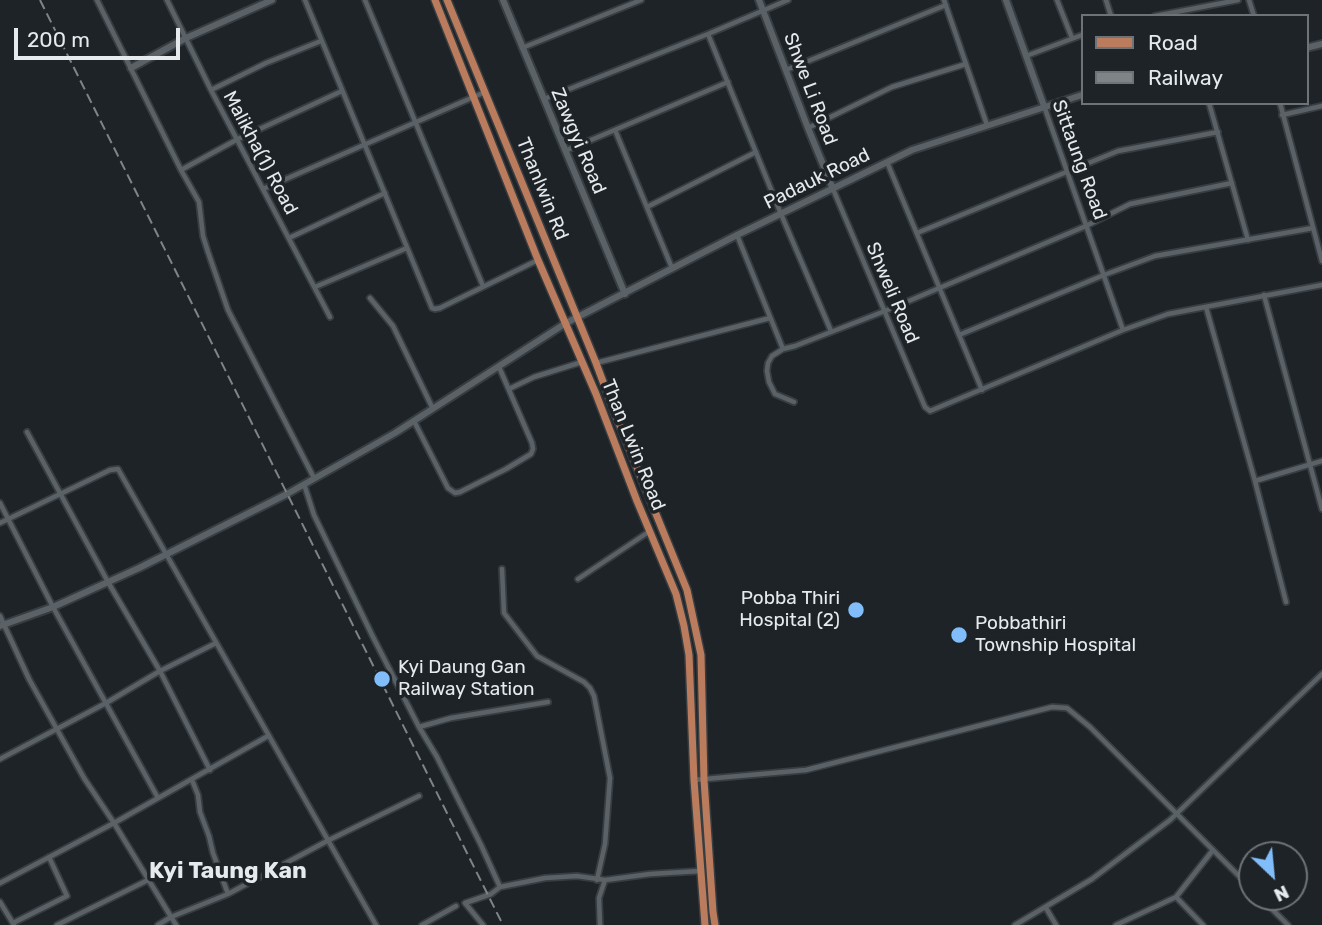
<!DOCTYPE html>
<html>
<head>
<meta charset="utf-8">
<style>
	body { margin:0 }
	#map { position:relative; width:1322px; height:925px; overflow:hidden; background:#1d2327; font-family:Rubik,sans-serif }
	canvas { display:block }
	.legend { position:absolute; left:1081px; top:14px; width:228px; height:91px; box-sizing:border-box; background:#1d2327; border:2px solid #6d7376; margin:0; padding:9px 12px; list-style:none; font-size:21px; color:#e6eaed }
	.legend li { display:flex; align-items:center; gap:14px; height:35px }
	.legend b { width:35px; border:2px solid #6d7376 }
	.north { position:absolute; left:1238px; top:841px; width:70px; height:70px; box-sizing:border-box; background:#1d2327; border:2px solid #6d7376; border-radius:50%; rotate:154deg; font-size:19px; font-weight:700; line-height:28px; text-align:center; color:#e6eaed }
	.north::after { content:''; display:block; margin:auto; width:24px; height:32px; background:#81bdfa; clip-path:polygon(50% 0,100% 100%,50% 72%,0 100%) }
	.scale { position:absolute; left:14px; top:28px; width:166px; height:32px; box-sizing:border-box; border:4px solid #e6eaed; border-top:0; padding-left:9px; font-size:21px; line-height:24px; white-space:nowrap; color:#e6eaed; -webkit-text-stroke:5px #1d2327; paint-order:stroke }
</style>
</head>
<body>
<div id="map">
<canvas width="1322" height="925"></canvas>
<ul class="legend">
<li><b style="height:9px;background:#ba7c5c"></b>Road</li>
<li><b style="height:9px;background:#7f8487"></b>Railway</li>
</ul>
<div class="north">N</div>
<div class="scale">200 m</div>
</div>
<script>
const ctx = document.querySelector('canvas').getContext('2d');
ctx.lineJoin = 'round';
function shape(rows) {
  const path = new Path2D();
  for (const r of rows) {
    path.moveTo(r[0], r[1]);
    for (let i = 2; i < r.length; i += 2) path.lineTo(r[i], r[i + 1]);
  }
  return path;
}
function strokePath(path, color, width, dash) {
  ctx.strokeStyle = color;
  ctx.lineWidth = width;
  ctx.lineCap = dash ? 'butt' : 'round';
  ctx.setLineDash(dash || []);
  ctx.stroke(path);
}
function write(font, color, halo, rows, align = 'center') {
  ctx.font = font + ' Rubik,sans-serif';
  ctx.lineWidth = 7;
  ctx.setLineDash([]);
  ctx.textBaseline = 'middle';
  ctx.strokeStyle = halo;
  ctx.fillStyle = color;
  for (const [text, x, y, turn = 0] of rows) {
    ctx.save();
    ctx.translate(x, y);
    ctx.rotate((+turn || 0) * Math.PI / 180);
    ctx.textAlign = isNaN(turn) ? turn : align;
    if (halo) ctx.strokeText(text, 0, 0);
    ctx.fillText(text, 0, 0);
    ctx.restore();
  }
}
const minor = shape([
	[97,0,181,170,199,202,203,236,208,252,228,310,314,478],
	[167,0,211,90,330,317],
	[305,0,432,308,435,309,440,308,538,260],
	[365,0,483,286],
	[944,0,987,125],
	[1057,0,1072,38],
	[1106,0,1111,16],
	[1249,0,1254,16],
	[1155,16,1238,0],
	[708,34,781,214,831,331],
	[522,48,641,0],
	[1026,56,1082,35],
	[786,70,946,5],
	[211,90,266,63,321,41],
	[544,99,708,34,788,0],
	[1209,103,1248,240],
	[1280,103,1322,261],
	[1044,106,1123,330],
	[1282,115,1322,106],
	[808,128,892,87,966,64],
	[615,130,672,268],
	[565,151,728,82],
	[887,162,982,390],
	[181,170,238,139,342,91],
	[263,189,485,92],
	[833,189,925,407,930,411,1123,330,1168,314,1322,285],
	[647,207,756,152],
	[917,233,1118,151,1218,132],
	[737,235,783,349,795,346,885,311,1086,226,1130,204,1232,183],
	[289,238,385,193],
	[315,287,407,248],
	[1264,295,1322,509],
	[370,298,393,326,433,409],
	[1206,307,1255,481,1286,602],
	[959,335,1104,275,1155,256,1313,228],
	[783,349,772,356,768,363,767,371,769,382,775,394,794,402],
	[596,363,770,318],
	[509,389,534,377,582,362],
	[414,421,448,488,455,493,460,492,506,469,531,454,533,449,532,443,499,367],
	[27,432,108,582,160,671,210,770],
	[1255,481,1322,461],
	[304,484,314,515,373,637,419,727,437,757,481,845,500,887],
	[0,503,53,607,158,798],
	[0,523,110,470,118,469,376,925],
	[502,569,504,613,537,656,584,682,590,688,594,696,610,778,605,844,597,880],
	[578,579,650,531],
	[0,616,29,679,84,778,114,823,176,925],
	[419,727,451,718,548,702],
	[0,759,106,703,160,671,216,643],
	[192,780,198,795,200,812,209,836,213,853,228,894],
	[694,780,806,770,1052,707,1067,708,1090,727,1252,889],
	[0,883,114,823,268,736],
	[1176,897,1203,925],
	[1260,897,1288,925],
	[0,902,14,925],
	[1046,908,1056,925],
	[13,923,67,896,49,857],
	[57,925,148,880],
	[158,925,171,917,228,894,329,840,419,796],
	[422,925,456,906],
	[483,925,465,903,491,894,500,887,545,878,577,876,605,880,650,874,700,871],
	[600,925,599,898,605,880],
	[1015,925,1092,879,1170,820,1322,674],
	[1116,925,1176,897,1213,850]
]);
const tertiary = shape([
	[503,0,625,294],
	[759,0,808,128,833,189],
	[1006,0,1044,106],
	[1306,48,1322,44],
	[131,68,186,38,272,0],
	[0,626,53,607,139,568,287,494,395,433,566,323,737,235,912,150,1082,95]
]);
const primary = shape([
	[435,0,538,260,596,394,637,501,676,594,684,626,689,655,694,780,705,925],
	[447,0,596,363,614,411,687,590,701,655,704,780,713,912,715,925]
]);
const rail = shape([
	[40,0,503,925]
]);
const markers = [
	[856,610,9,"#81bdfa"],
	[959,635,9,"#81bdfa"],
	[382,679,9,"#81bdfa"]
];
const streetNames = [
	["Shwe Li Road",810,89,69],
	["Zawgyi Road",578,141,67],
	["Malikha(1) Road",260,153,62],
	["Sittaung Road",1079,160,70],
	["Padauk Road",817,179,-26],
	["Thanlwin Rd",542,189,68],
	["Shweli Road",892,293,67],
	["Than Lwin Road",633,445,68]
];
const poiNames = [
	["Pobba Thiri",840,599,"right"],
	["Hospital (2)",840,621,"right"],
	["Pobbathiri",975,624],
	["Township Hospital",975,646],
	["Kyi Daung Gan",398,668],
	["Railway Station",398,690]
];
const quarterNames = [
	["Kyi Taung Kan",228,871]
];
strokePath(minor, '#383d41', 8);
strokePath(tertiary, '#383d41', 10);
strokePath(primary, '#383d41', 10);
strokePath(minor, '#5b6267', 4.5);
strokePath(tertiary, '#5b6267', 6);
strokePath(primary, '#ba7c5c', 7);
strokePath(rail, '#7f8487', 2, [10, 5]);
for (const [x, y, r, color] of markers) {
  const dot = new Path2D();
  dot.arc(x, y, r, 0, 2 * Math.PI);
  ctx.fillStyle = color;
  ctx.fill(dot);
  strokePath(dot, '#1d2327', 2.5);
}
write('19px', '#e6eaed', '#1d2327', streetNames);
write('19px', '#e6eaed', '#1d2327', poiNames, 'left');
write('bold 23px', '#e6eaed', '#1d2327', quarterNames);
</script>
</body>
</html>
